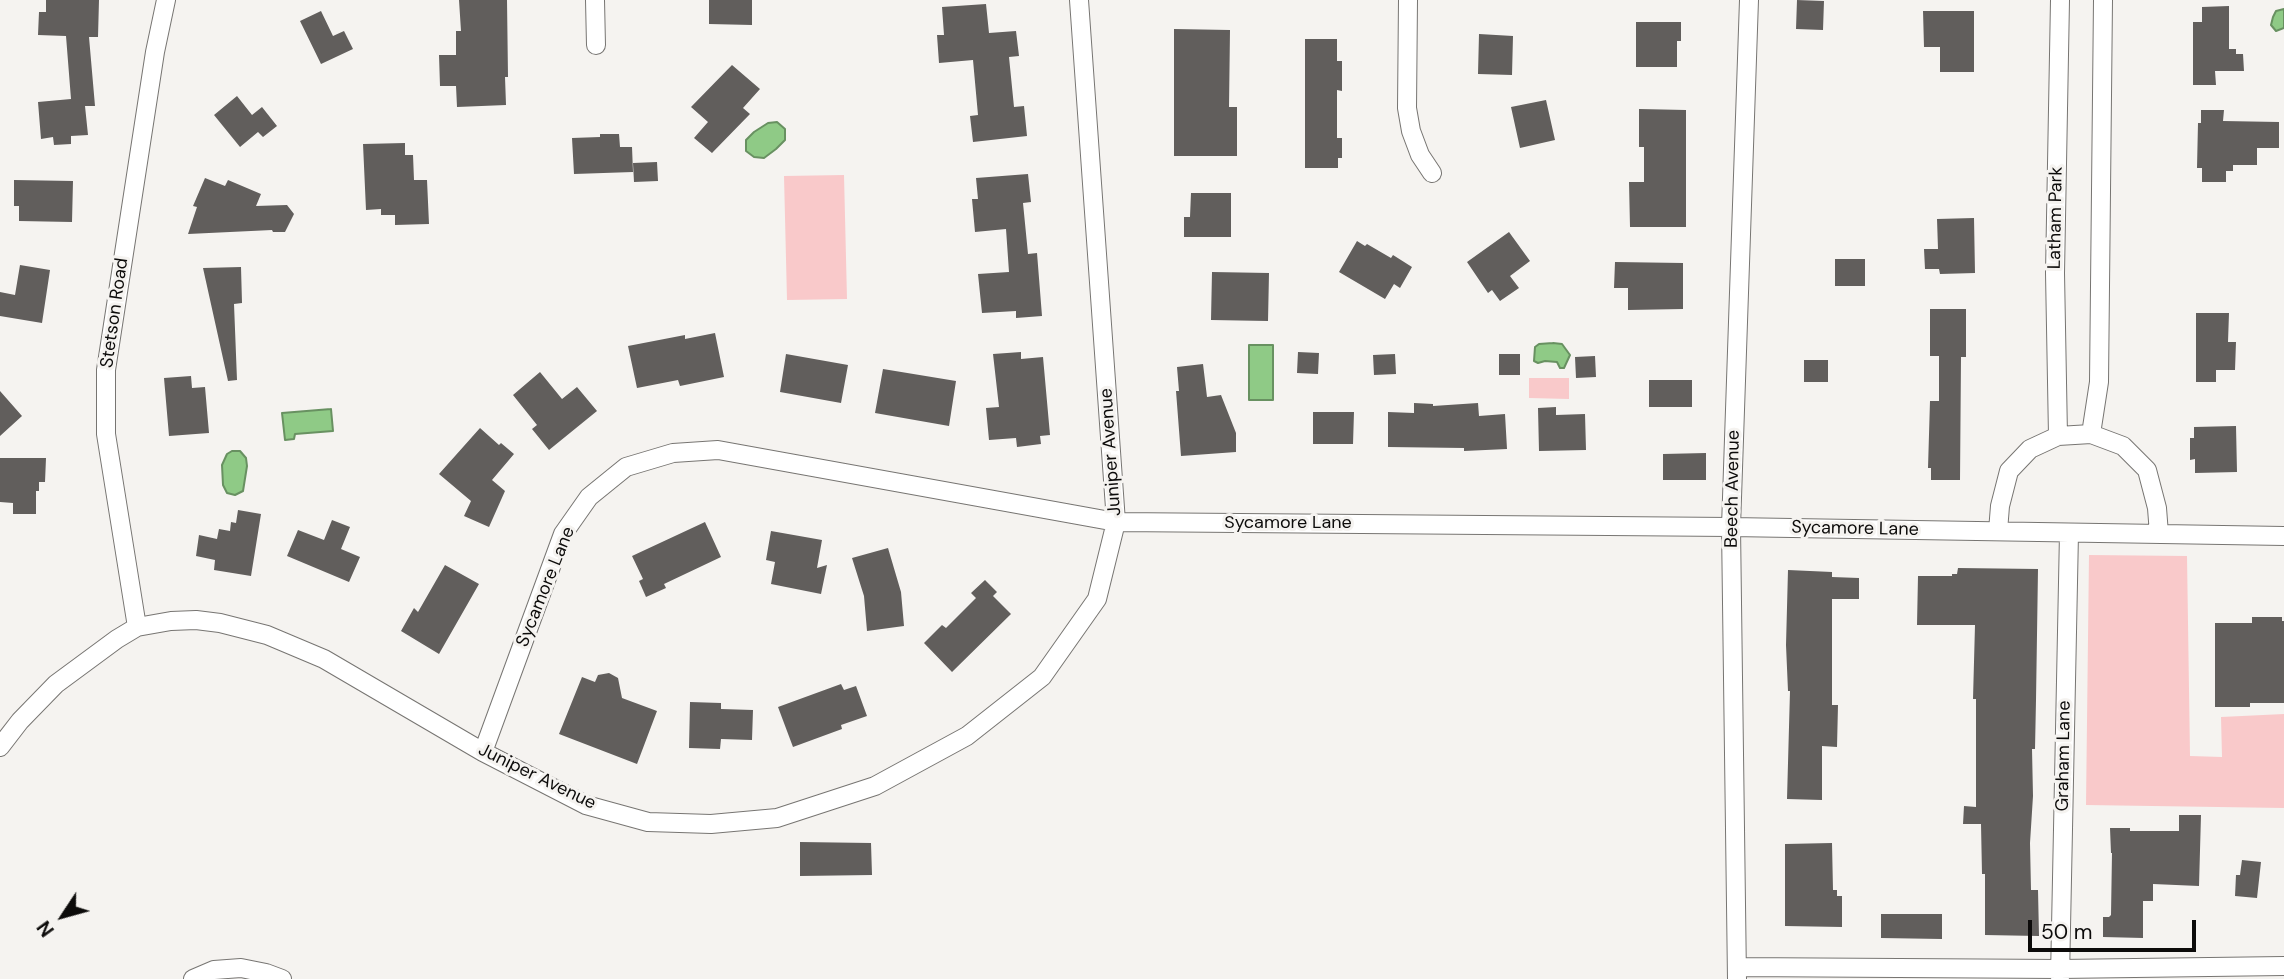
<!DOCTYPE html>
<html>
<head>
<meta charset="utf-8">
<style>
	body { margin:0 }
	#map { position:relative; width:2284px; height:979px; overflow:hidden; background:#f5f3f0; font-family:"DM Sans",sans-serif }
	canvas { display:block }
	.north { position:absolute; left:28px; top:881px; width:70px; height:70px; -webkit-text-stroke:5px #f5f3f0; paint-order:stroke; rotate:234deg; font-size:19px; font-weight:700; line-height:28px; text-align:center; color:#0c0b0a }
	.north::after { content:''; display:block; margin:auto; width:24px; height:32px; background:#0c0b0a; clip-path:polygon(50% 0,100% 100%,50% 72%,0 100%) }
	.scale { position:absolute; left:2028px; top:920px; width:168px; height:32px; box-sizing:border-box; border:4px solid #0c0b0a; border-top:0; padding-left:9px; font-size:21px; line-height:24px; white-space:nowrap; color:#0c0b0a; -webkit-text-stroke:5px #f5f3f0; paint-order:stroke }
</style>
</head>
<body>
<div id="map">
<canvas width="2284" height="979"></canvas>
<div class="north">N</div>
<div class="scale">50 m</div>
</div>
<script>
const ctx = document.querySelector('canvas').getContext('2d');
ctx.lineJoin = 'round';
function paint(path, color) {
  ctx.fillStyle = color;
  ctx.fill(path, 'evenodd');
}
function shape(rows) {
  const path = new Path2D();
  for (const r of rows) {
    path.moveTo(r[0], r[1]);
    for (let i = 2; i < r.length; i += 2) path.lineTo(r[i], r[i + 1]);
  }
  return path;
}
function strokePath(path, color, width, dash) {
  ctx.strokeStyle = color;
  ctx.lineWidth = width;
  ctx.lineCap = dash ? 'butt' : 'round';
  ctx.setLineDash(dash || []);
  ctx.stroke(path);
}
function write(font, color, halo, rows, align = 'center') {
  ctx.font = font + ' "DM Sans",sans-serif';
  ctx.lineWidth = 6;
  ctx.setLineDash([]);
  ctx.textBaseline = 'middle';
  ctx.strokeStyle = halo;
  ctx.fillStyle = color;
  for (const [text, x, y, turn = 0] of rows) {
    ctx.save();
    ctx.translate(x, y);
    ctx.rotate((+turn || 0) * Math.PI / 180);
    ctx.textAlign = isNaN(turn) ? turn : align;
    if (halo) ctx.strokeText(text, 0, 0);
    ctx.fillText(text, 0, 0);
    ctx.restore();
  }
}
const green = shape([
	[844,175,847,299,787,300,784,176],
	[1529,378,1569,378,1569,399,1529,398],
	[2089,555,2187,556,2190,756,2222,757,2221,717,2284,714,2284,808,2086,805]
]);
const water = shape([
	[2284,9,2284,28,2276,31,2271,25,2273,17,2276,11,2284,9],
	[777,122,785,129,785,140,776,149,764,158,754,157,746,151,746,140,754,132,768,123,777,122],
	[1553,343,1562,344,1570,355,1564,368,1560,368,1557,362,1545,361,1538,363,1534,361,1535,347,1539,344,1553,343],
	[1249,345,1273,345,1273,400,1249,400,1249,345],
	[331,409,333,431,295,434,294,439,285,440,282,413,331,409],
	[232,451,240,451,246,458,247,466,243,491,235,495,227,493,223,485,222,465,227,454,232,451]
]);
const building = shape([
	[46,0,99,0,98,37,89,37,95,106,85,106,88,135,71,136,71,144,54,145,53,137,41,139,38,102,71,99,66,36,38,35,39,12,46,12],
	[459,0,507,0,508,77,505,77,506,105,457,107,456,86,440,86,439,55,456,55,456,31,461,31],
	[709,0,752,0,752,25,709,24],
	[1797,0,1824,1,1823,30,1796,29],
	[986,4,989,33,1016,31,1019,56,1009,57,1014,107,1024,106,1027,136,973,142,970,116,978,115,973,60,939,63,937,35,944,35,942,7],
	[2229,6,2229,49,2236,49,2236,54,2243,54,2244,71,2215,71,2216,85,2193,85,2193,22,2202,22,2202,7],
	[321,11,333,36,344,31,353,49,321,64,300,21],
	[1923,11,1974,11,1974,72,1940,72,1940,47,1924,47],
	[1636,22,1681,22,1681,41,1677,41,1677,67,1636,67],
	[1174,29,1230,30,1229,107,1237,107,1237,156,1174,156],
	[1479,34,1513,36,1512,75,1478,74],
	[1305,39,1337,39,1337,61,1342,61,1342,91,1337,90,1337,138,1342,138,1342,158,1338,158,1338,168,1305,168],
	[732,65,760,89,743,108,750,114,712,153,694,138,708,122,691,107],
	[237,96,252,115,262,107,277,126,263,137,258,132,240,147,214,115],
	[1546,100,1555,140,1520,148,1511,107],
	[1639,109,1686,110,1686,227,1630,227,1629,182,1644,182,1644,147,1639,147],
	[2201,110,2224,110,2223,121,2279,122,2279,148,2257,148,2257,165,2233,165,2233,171,2226,171,2226,182,2202,182,2202,168,2197,168,2198,123,2201,123],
	[600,134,619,134,620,147,632,147,633,172,574,174,572,138,600,137],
	[405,143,405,155,413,155,414,180,427,180,429,224,395,225,395,215,381,215,381,209,366,210,363,144],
	[657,162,658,181,634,182,633,163],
	[1028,174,1031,202,1023,203,1028,254,1037,253,1042,316,1016,318,1016,311,982,313,978,274,1009,272,1006,229,975,232,972,199,978,199,976,178],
	[205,178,225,186,228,180,261,194,256,206,287,205,294,214,285,232,273,232,272,230,188,234,197,207,193,206],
	[14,180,73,181,72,222,19,221,19,206,14,206],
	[1191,193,1231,193,1231,237,1184,237,1184,217,1190,217],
	[1974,218,1975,273,1940,274,1939,269,1925,269,1924,249,1938,249,1937,219],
	[1509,232,1530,261,1510,276,1519,288,1500,301,1492,290,1488,293,1467,262],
	[1357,241,1365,246,1367,244,1391,258,1393,255,1412,267,1400,288,1394,284,1385,299,1339,272],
	[1835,259,1865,259,1865,286,1835,286],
	[1615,262,1683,263,1683,309,1628,310,1628,288,1614,288],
	[20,265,50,270,42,323,0,316,0,292,15,295],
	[241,267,242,303,234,304,237,380,228,381,203,268],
	[1212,272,1269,273,1268,321,1211,320],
	[1930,309,1966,309,1966,357,1961,357,1960,480,1931,480,1931,468,1928,468,1930,401,1939,401,1939,356,1930,356],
	[2196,313,2229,313,2228,342,2236,342,2235,370,2216,370,2216,382,2196,382],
	[715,333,724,377,680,386,678,380,637,388,628,346,685,335,685,339],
	[1021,352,1021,359,1043,357,1050,435,1040,436,1041,444,1017,447,1016,438,989,440,986,408,999,407,993,354],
	[1298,352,1319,353,1318,374,1297,373],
	[786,354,848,365,841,403,780,392],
	[1395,354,1396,374,1374,375,1373,355],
	[1499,354,1520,354,1520,375,1499,375],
	[1595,356,1596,377,1576,378,1575,357],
	[1804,360,1828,360,1828,382,1804,382],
	[1203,364,1207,397,1221,395,1236,433,1236,452,1181,456,1176,391,1179,391,1177,367],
	[883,369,956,381,949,426,875,413],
	[540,372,562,399,577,387,597,411,549,450,532,429,537,425,513,395],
	[191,376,192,388,205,387,209,433,169,436,164,378],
	[1649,380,1692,380,1692,407,1649,407],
	[0,391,22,416,0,436],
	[1414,403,1433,404,1433,406,1478,403,1479,416,1505,414,1507,449,1464,451,1464,448,1388,447,1388,412,1414,413],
	[1556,407,1556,415,1585,414,1586,450,1539,451,1538,408],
	[1313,412,1354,412,1353,444,1313,444],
	[2236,426,2237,472,2195,473,2195,459,2190,460,2190,438,2194,438,2194,427],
	[480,428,499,445,501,443,514,454,492,480,505,491,489,527,464,516,471,501,439,474],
	[1706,453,1706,480,1663,480,1663,454],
	[0,458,46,458,45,482,39,482,39,491,36,491,36,514,13,514,13,503,0,502],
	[238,510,261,514,251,576,214,570,215,560,196,556,199,535,217,539,219,529,230,531,231,522,236,523],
	[332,520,350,527,341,549,360,557,349,582,287,556,298,530,324,540],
	[705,522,721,557,664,584,666,588,646,597,639,581,643,579,632,556],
	[771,531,822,540,817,568,827,565,821,594,771,584,775,562,766,560],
	[888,548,901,592,904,626,867,631,864,596,852,558],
	[445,565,479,584,439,654,401,631,414,608,418,612],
	[1958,568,2038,569,2036,700,2035,749,2032,749,2033,796,2030,843,2031,890,2038,890,2039,936,1985,935,1985,874,1982,874,1981,824,1963,824,1964,806,1976,807,1976,699,1973,699,1975,625,1917,625,1918,576,1952,576,1952,574,1957,574],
	[1788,570,1832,572,1832,577,1859,578,1859,599,1832,599,1832,705,1838,705,1837,747,1822,746,1822,800,1787,799,1790,691,1788,691,1786,645],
	[985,580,997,592,993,596,1011,614,952,672,924,643,942,625,946,628,976,598,971,593],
	[2252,617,2282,617,2282,621,2284,621,2284,703,2250,703,2250,707,2215,707,2215,623,2252,623],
	[609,673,618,678,622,698,657,711,637,764,559,734,582,677,595,682,598,675],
	[841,684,844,690,856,686,867,716,841,725,842,729,793,747,778,707],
	[690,702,721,703,721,709,753,710,752,740,721,739,720,749,689,748],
	[2179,815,2201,815,2199,886,2153,884,2153,901,2143,901,2143,938,2103,937,2103,917,2109,917,2111,915,2112,853,2111,853,2110,828,2130,828,2130,831,2179,831],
	[800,842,871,843,872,875,800,876],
	[1832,843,1833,890,1837,890,1837,896,1842,896,1842,927,1785,926,1785,844],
	[2242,860,2261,862,2257,898,2235,896,2236,875,2240,875],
	[1881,914,1942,914,1942,939,1881,938]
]);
const minor = shape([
	[595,0,596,45],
	[1408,0,1407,108,1411,131,1420,155,1432,173],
	[2091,434,2099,382,2103,0],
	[2058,436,2055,273,2060,0],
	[1998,531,2000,506,2009,471,2030,449,2058,436,2091,434,2123,446,2147,470,2157,508,2159,534],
	[137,627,106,434,106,370,155,52,166,0],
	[0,747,20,721,56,684,117,639,137,627,171,621,196,620,220,623,267,635,324,659,483,752,586,805,648,822,711,824,777,818,875,786,967,736,1042,677,1097,599,1116,522,1079,0],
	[483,752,563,534,589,497,626,467,673,453,718,450,1116,522,1731,527,2284,536],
	[1737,967,2060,969,2284,966],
	[2060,977,2069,533],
	[193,979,214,970,241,968,266,973,282,979],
	[1737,979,1731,527,1749,0]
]);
const streetNames = [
	["Latham Park",2056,218,-89],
	["Stetson Road",115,313,-82],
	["Juniper Avenue",1111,452,-94],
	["Beech Avenue",1733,489,-89],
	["Sycamore Lane",1288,523],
	["Sycamore Lane",1855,529,1],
	["Sycamore Lane",546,587,-68],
	["Graham Lane",2064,756,-89],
	["Juniper Avenue",537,777,26]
];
paint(green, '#f9c9ca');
paint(water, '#8fca86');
strokePath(water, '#689161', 2);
paint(building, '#615e5c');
strokePath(minor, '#777572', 20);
strokePath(minor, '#fff', 18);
write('18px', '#0c0b0a', '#f5f3f0', streetNames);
</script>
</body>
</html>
